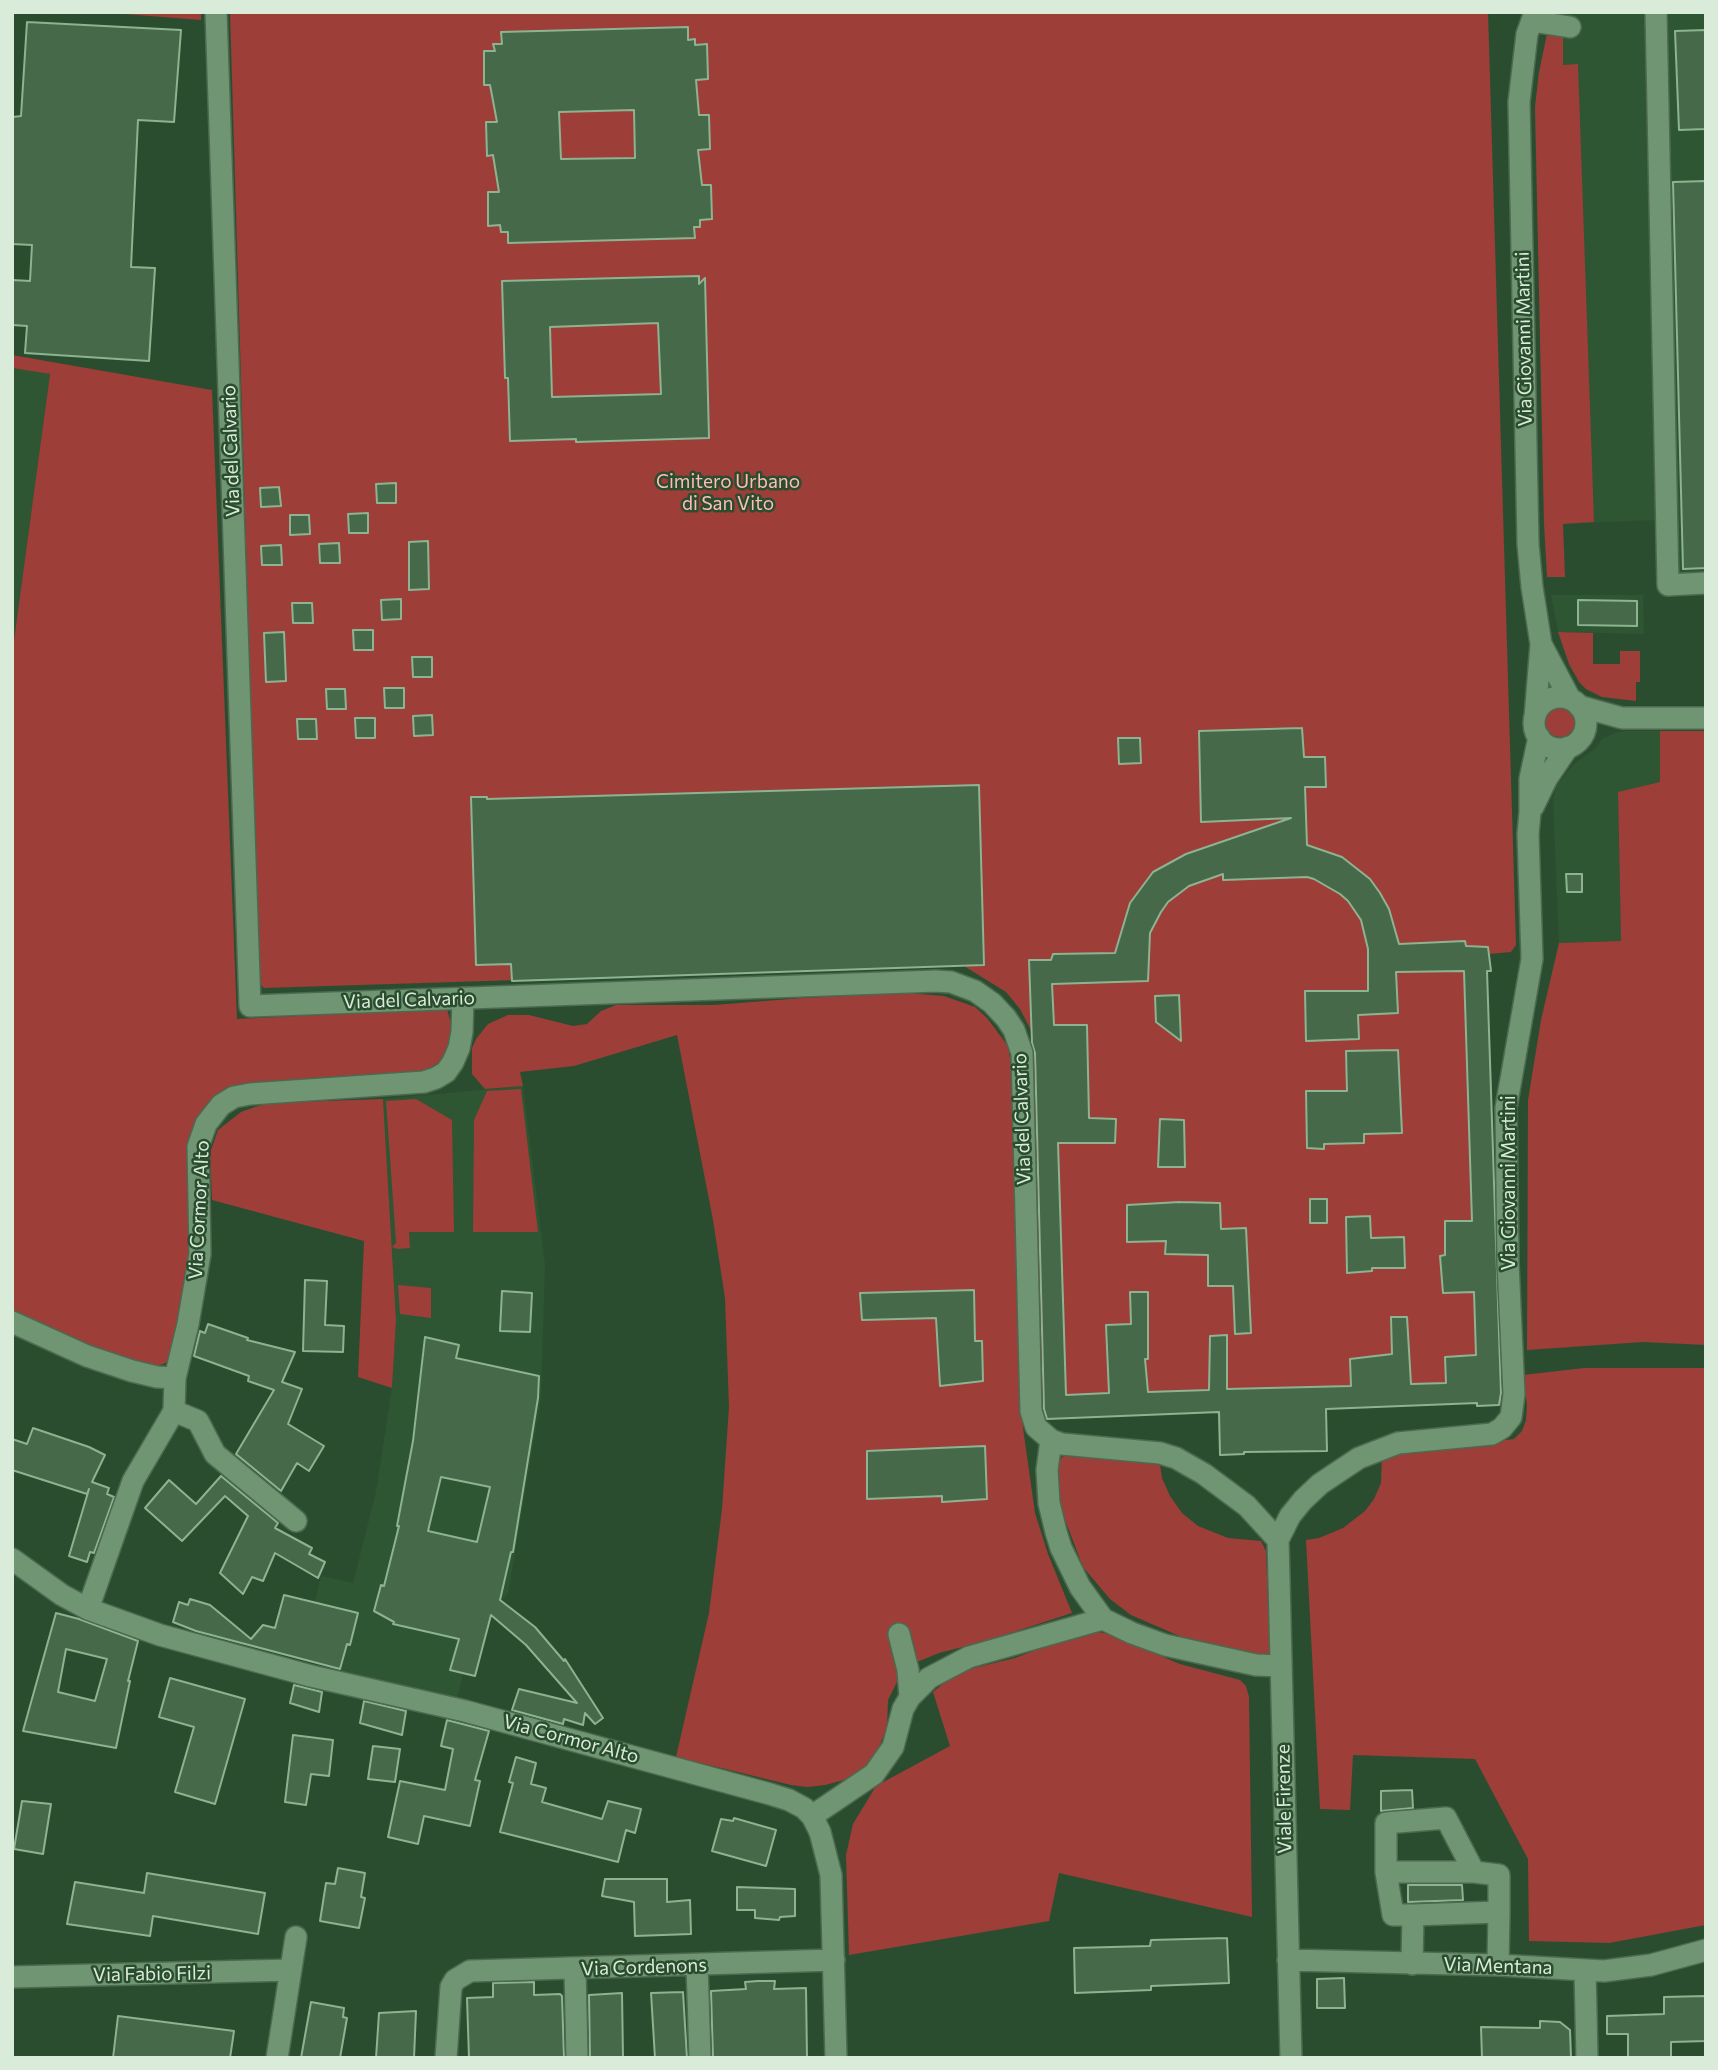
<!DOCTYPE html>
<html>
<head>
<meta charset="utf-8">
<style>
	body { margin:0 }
	#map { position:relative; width:1718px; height:2070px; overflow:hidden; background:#2b4d2f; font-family:Commissioner,sans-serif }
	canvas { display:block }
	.frame { position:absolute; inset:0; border:14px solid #d9ecd9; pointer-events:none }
</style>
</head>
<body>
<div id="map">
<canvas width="1718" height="2070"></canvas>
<div class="frame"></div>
</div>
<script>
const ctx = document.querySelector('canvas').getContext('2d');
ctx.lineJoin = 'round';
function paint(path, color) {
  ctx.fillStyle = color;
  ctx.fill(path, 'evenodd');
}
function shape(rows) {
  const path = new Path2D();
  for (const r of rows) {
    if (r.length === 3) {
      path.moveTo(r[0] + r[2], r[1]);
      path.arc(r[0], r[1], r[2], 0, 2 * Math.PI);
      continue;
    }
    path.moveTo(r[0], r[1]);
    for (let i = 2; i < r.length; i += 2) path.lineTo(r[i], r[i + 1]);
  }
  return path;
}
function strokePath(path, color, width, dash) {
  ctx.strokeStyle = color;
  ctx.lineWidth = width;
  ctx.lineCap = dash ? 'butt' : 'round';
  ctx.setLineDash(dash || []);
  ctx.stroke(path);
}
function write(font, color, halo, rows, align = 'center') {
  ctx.font = font + ' Commissioner,sans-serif';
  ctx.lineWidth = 5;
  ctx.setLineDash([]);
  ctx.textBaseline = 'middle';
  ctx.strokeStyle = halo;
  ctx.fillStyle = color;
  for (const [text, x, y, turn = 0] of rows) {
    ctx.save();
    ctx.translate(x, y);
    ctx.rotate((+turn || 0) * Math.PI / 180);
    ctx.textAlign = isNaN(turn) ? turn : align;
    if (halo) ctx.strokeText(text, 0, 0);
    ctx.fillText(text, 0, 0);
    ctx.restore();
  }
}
const built = shape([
	[1553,12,1706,12,1706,595,1661,595,1661,520,1544,524,1535,107,1539,72],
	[12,368,50,374,12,655],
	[1551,595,1643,595,1644,634,1558,632],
	[1625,731,1660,731,1660,782,1618,793,1621,941,1559,943,1553,799,1557,785,1574,764,1596,748,1602,739,1615,733],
	[523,1086,545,1265,541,1398,508,1594,500,1600,496,1598,475,1676,463,1673,457,1700,340,1670,347,1644,350,1645,358,1614,315,1603,321,1576,353,1583,376,1492,392,1388,396,1320,383,1099]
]);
const green = shape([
	[99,12,201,12,201,20],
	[230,12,1488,12,1516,945,1511,952,1489,954,1491,971,1487,972,1501,1405,1477,1406,1476,1403,1326,1409,1327,1451,1302,1452,1302,1450,1244,1452,1244,1454,1220,1455,1218,1412,1043,1419,1032,1032,1020,1009,1006,992,964,966,264,988,259,983],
	[1547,34,1563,34,1563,65,1578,64,1594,522,1563,524,1565,577,1547,577,1544,524,1535,107,1539,72],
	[12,355,212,390,237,1019,447,1009,452,1027,452,1039,442,1060,421,1074,209,1104,193,1252,172,1356,168,1362,155,1367,94,1349,12,1313,12,655,50,374,12,368],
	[1558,632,1593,633,1593,664,1620,664,1620,651,1640,651,1640,682,1636,682,1636,701,1602,697,1586,689,1579,682,1569,664],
	[1560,722,15],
	[1660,731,1706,731,1706,1345,1643,1342,1527,1350,1528,1100,1541,1020,1559,943,1621,941,1618,792,1660,782],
	[906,993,944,996,975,1007,987,1018,1008,1046,1011,1064,1023,1428,1035,1513,1048,1554,1072,1613,986,1641,939,1653,917,1662,897,1682,888,1700,887,1728,877,1752,863,1770,844,1780,825,1785,807,1787,791,1785,676,1757,709,1613,722,1509,729,1407,725,1298,713,1220,677,1035,574,1066,520,1072,523,1086,485,1089,472,1074,472,1048,476,1039,488,1024,508,1015,529,1015,573,1026,587,1024,601,1011,616,1005,714,1005,803,998],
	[521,1089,538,1232,473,1232,474,1120,487,1091],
	[383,1099,396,1320,392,1388,358,1377,364,1241,212,1200,210,1153,218,1130,241,1112,255,1107,270,1103],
	[416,1099,452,1120,454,1232,409,1232,410,1248,397,1249,392,1247,396,1243,386,1101],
	[398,1285,431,1288,431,1318,400,1314],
	[1584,1368,1706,1368,1706,1925,1609,1943,1529,1941,1528,1859,1475,1759,1353,1755,1350,1810,1320,1809,1306,1540,1319,1538,1343,1528,1365,1511,1374,1499,1381,1483,1382,1455,1514,1439,1522,1431,1526,1420,1527,1405,1523,1375],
	[1070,1454,1160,1465,1162,1478,1170,1496,1182,1513,1198,1526,1228,1538,1261,1541,1266,1551,1270,1655,1266,1657,1184,1638,1131,1615,1110,1599,1083,1567,1059,1504,1055,1486,1057,1464,1062,1457],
	[1098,1632,1109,1634,1180,1664,1240,1680,1246,1686,1249,1697,1252,1917,1059,1873,1049,1921,849,1955,846,1855,853,1824,876,1786,950,1746,933,1692,957,1672,1015,1658,1080,1633]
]);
const building = shape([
	[27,22,181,30,174,122,138,120,131,267,155,268,149,361,25,353,27,326,12,325,12,280,30,281,32,245,12,244,13,117,21,116,27,22],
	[688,27,688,40,695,39,695,45,707,44,708,79,696,80,699,115,709,115,710,149,698,150,702,185,711,185,712,219,700,220,700,227,694,227,695,238,508,243,508,232,501,232,500,225,488,226,488,192,499,192,493,155,487,156,486,122,497,122,490,85,484,85,484,51,495,51,493,44,502,44,501,32,688,27],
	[634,110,635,158,561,159,559,112,634,110],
	[1706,30,1706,129,1679,130,1675,31,1706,30],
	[1706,181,1706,568,1683,569,1673,182,1706,181],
	[699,276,699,284,705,278,709,438,576,442,576,439,510,441,508,378,505,378,502,281,699,276],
	[658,323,661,394,552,397,550,327,658,323],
	[396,483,396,503,377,503,376,484,396,483],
	[279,487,281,506,261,507,260,488,279,487],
	[368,513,368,533,349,533,348,514,368,513],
	[290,515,309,515,310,534,290,535,290,515],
	[428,541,429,589,409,590,409,542,428,541],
	[339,543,340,563,320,563,319,544,339,543],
	[281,545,282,565,262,565,261,546,281,545],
	[401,599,401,619,382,620,381,600,401,599],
	[1578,600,1637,601,1637,626,1578,625,1578,600],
	[292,603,312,603,313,623,293,623,292,603],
	[353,630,373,630,373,650,354,650,353,630],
	[284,632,286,681,266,682,264,633,284,632],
	[412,657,432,657,432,677,413,677,412,657],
	[384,688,404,688,404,708,385,708,384,688],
	[326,689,345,689,346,709,327,709,326,689],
	[432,715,433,735,414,736,413,716,432,715],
	[355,718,375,718,375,738,356,738,355,718],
	[297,719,316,719,317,739,298,739,297,719],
	[1302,728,1304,757,1325,757,1326,787,1305,787,1307,845,1342,857,1370,879,1380,893,1389,909,1399,944,1465,941,1466,946,1488,947,1491,971,1487,971,1501,1393,1499,1405,1477,1406,1477,1403,1326,1409,1327,1451,1244,1452,1244,1454,1220,1455,1219,1412,1047,1419,1044,1409,1035,1053,1032,1043,1029,960,1051,960,1053,954,1115,953,1130,903,1153,872,1186,854,1291,818,1201,822,1199,731,1302,728],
	[1223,874,1223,880,1307,877,1314,879,1340,894,1348,901,1361,920,1368,949,1368,991,1305,991,1306,1041,1359,1039,1358,1015,1398,1013,1396,972,1464,971,1472,1221,1445,1221,1445,1255,1440,1256,1443,1293,1474,1292,1476,1355,1445,1357,1446,1383,1411,1384,1407,1317,1391,1317,1392,1354,1350,1359,1351,1386,1227,1389,1227,1335,1210,1336,1209,1390,1148,1392,1145,1359,1148,1359,1148,1292,1130,1292,1131,1324,1106,1325,1109,1393,1066,1395,1058,1143,1115,1143,1116,1119,1089,1118,1087,1025,1054,1025,1052,984,1148,981,1150,933,1161,912,1168,902,1189,886,1223,874],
	[1118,738,1140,738,1141,763,1119,764,1118,738],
	[979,785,984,965,512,981,511,964,476,965,471,797,487,797,487,799,979,785],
	[1566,874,1582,874,1582,892,1567,892,1566,874],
	[1179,995,1181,1041,1156,1022,1155,996,1179,995],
	[1398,1050,1402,1133,1364,1134,1364,1143,1324,1144,1324,1149,1307,1148,1306,1091,1347,1091,1346,1051,1398,1050],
	[1160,1119,1184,1120,1185,1167,1158,1167,1160,1119],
	[1310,1199,1327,1199,1327,1223,1310,1223,1310,1199],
	[1180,1202,1220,1203,1221,1229,1246,1228,1251,1333,1235,1334,1233,1286,1208,1286,1208,1255,1165,1254,1166,1241,1127,1242,1127,1205,1180,1202],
	[1370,1216,1371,1238,1404,1237,1405,1268,1372,1268,1372,1271,1347,1273,1346,1217,1370,1216],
	[305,1280,327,1281,325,1325,344,1326,343,1352,303,1351,305,1280],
	[974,1290,975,1341,982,1341,983,1381,940,1386,936,1318,862,1320,860,1293,974,1290],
	[502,1291,532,1293,530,1332,500,1331,502,1291],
	[208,1324,248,1338,247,1340,295,1352,282,1382,302,1389,288,1424,324,1446,309,1471,297,1463,281,1491,236,1454,274,1390,248,1381,249,1376,194,1356,200,1331,205,1333,208,1324],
	[425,1337,459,1345,456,1358,539,1376,538,1398,513,1552,511,1552,500,1600,535,1627,564,1661,565,1659,603,1718,595,1724,585,1713,583,1725,564,1719,563,1724,512,1710,519,1689,577,1703,526,1645,491,1615,475,1676,450,1670,459,1639,393,1624,394,1622,374,1611,381,1585,384,1586,399,1526,397,1526,413,1441,425,1337],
	[441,1477,490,1487,477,1542,428,1531,441,1477],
	[33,1428,89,1447,105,1455,92,1482,109,1488,107,1494,114,1497,94,1553,90,1552,87,1562,69,1556,89,1489,87,1494,12,1470,12,1439,27,1444,33,1428],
	[985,1446,987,1499,942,1502,942,1496,867,1499,867,1451,985,1446],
	[221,1476,278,1523,275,1528,312,1548,309,1554,325,1562,318,1578,275,1553,263,1581,252,1577,243,1594,220,1573,248,1516,225,1496,182,1541,145,1508,169,1480,196,1504,221,1476],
	[284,1595,358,1613,350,1645,347,1644,340,1669,196,1631,173,1622,179,1602,188,1605,190,1599,210,1605,251,1639,263,1625,275,1628,284,1595],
	[56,1613,79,1619,138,1641,128,1681,130,1681,116,1748,23,1731,56,1613],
	[66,1649,107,1659,95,1701,58,1692,66,1649],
	[170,1678,245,1699,215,1804,175,1792,194,1727,159,1717,170,1678],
	[294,1685,322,1692,319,1712,290,1703,294,1685],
	[364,1701,406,1711,402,1735,360,1723,364,1701],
	[447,1720,489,1731,475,1780,480,1781,470,1826,424,1816,418,1844,388,1837,400,1781,445,1790,453,1749,441,1746,447,1720],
	[293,1735,333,1740,329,1776,311,1774,306,1805,285,1802,293,1735],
	[373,1746,400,1749,395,1782,368,1779,373,1746],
	[516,1757,536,1763,531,1784,546,1788,542,1802,602,1819,608,1801,641,1809,635,1833,626,1830,618,1862,500,1832,513,1783,509,1782,516,1757],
	[1412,1790,1413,1808,1381,1811,1381,1791,1412,1790],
	[22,1801,51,1804,43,1854,14,1849,22,1801],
	[734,1818,776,1830,766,1866,712,1851,721,1819,733,1821,734,1818],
	[338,1868,365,1873,361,1897,365,1898,359,1928,320,1921,326,1883,335,1884,338,1868],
	[147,1873,265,1893,258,1934,153,1916,150,1936,67,1924,75,1882,144,1893,147,1873],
	[605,1879,667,1879,667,1902,690,1900,691,1934,635,1936,634,1902,602,1896,605,1879],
	[1408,1885,1462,1885,1463,1900,1408,1902,1408,1885],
	[737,1887,795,1889,795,1916,780,1917,779,1920,755,1918,755,1910,737,1910,737,1887],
	[1227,1938,1229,1983,1151,1986,1151,1990,1075,1993,1074,1948,1150,1946,1151,1940,1227,1938],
	[1344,1978,1345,2008,1317,2008,1317,1979,1344,1978],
	[758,1981,775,1981,774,1989,806,1988,807,2058,713,2058,711,1991,746,1989,745,1982,758,1981],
	[534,1982,534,1995,560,1994,562,1996,564,2058,469,2058,467,1998,493,1997,493,1983,534,1982],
	[683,1992,687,2058,655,2058,651,1993,683,1992],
	[622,1993,623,2058,590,2058,589,1995,622,1993],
	[1706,1996,1706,2041,1671,2042,1671,2058,1628,2058,1628,2034,1607,2034,1607,2016,1664,2014,1664,1997,1706,1996],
	[311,2002,344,2008,343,2017,347,2018,340,2058,301,2058,311,2002],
	[416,2011,414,2058,376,2058,379,2013,416,2011],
	[118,2016,234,2031,230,2058,113,2058,118,2016],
	[1540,2021,1560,2022,1570,2030,1571,2058,1482,2058,1481,2027,1540,2028,1540,2021]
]);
const minor = shape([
	[216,12,250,1006,936,981,951,982,975,991,992,1003,1006,1018,1014,1030,1022,1053,1031,1411,1036,1427,1051,1440,1062,1444,1160,1453,1176,1458,1204,1474,1247,1506,1278,1540],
	[1535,12,1527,34,1519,102,1528,544,1532,587,1541,644,1535,717],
	[1656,12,1668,585,1706,583],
	[1532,21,1570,27],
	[1541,644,1570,699],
	[1560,723,26],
	[1579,706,1622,718,1706,718],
	[1533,807,1547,778,1568,747],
	[12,1322,87,1356,132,1371,157,1377,175,1378],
	[174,1411,198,1421,215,1454,296,1521],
	[1051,1440,1047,1470,1049,1503,1056,1532,1061,1548,1080,1587,1103,1619],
	[12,1559,62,1595,88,1609,160,1635,311,1676,465,1711,770,1794,789,1800,804,1808,812,1816,820,1832,831,1875,836,2058],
	[88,1609,133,1481,174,1411,175,1378,188,1324,200,1254,198,1147,206,1124,221,1105,234,1097,250,1094,424,1082,436,1078,446,1072,453,1062,459,1048,462,1032,463,998],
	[899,1634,908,1670,910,1697],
	[812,1816,874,1774,893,1747,903,1709,910,1697,929,1678,969,1657,1103,1619,1132,1633,1165,1645,1256,1665,1281,1666],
	[1386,1872,1393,1915,1413,1915],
	[1474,1872,1446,1818,1386,1823,1386,1872,1474,1872,1499,1875,1499,1912],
	[1288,1960,1498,1965,1604,1971,1651,1965,1706,1950],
	[1412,1964,1413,1915,1499,1912,1498,1965],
	[697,1965,700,2058],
	[575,1969,577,2058],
	[1585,1970,1587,2058],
	[12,1977,291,1970],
	[277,2058,296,1937],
	[446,2058,451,1987,455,1980,470,1971,834,1960],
	[1291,2058,1278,1540,1290,1516,1303,1500,1320,1484,1359,1458,1398,1443,1492,1434,1502,1428,1511,1417,1514,1394,1508,1263,1506,1108,1532,959,1528,834,1530,812,1530,779,1539,737]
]);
const streetNames = [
	["Via Giovanni Martini",1524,339,-91],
	["Via del Calvario",231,451,-92],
	["Via del Calvario",409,1000,-2],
	["Via del Calvario",1022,1119,-92],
	["Via Giovanni Martini",1509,1183,-90],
	["Via Cormor Alto",199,1210,-87],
	["Via Cormor Alto",571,1739,15],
	["Viale Firenze",1284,1799,-91],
	["Via Mentana",1498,1966,2],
	["Via Cordenons",644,1967,-2],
	["Via Fabio Filzi",152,1974,-1]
];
const parkNames = [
	["Cimitero Urbano",728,482],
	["di San Vito",728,504]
];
paint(built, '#2e5632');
paint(green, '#9d3e38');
paint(building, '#466949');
strokePath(building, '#8db390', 2);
strokePath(minor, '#4d6a50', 24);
strokePath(minor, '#709572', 21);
write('19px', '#d9ecd9', '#2b4d2f', streetNames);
write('19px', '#fdbdb5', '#2b4d2f', parkNames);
</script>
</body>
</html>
